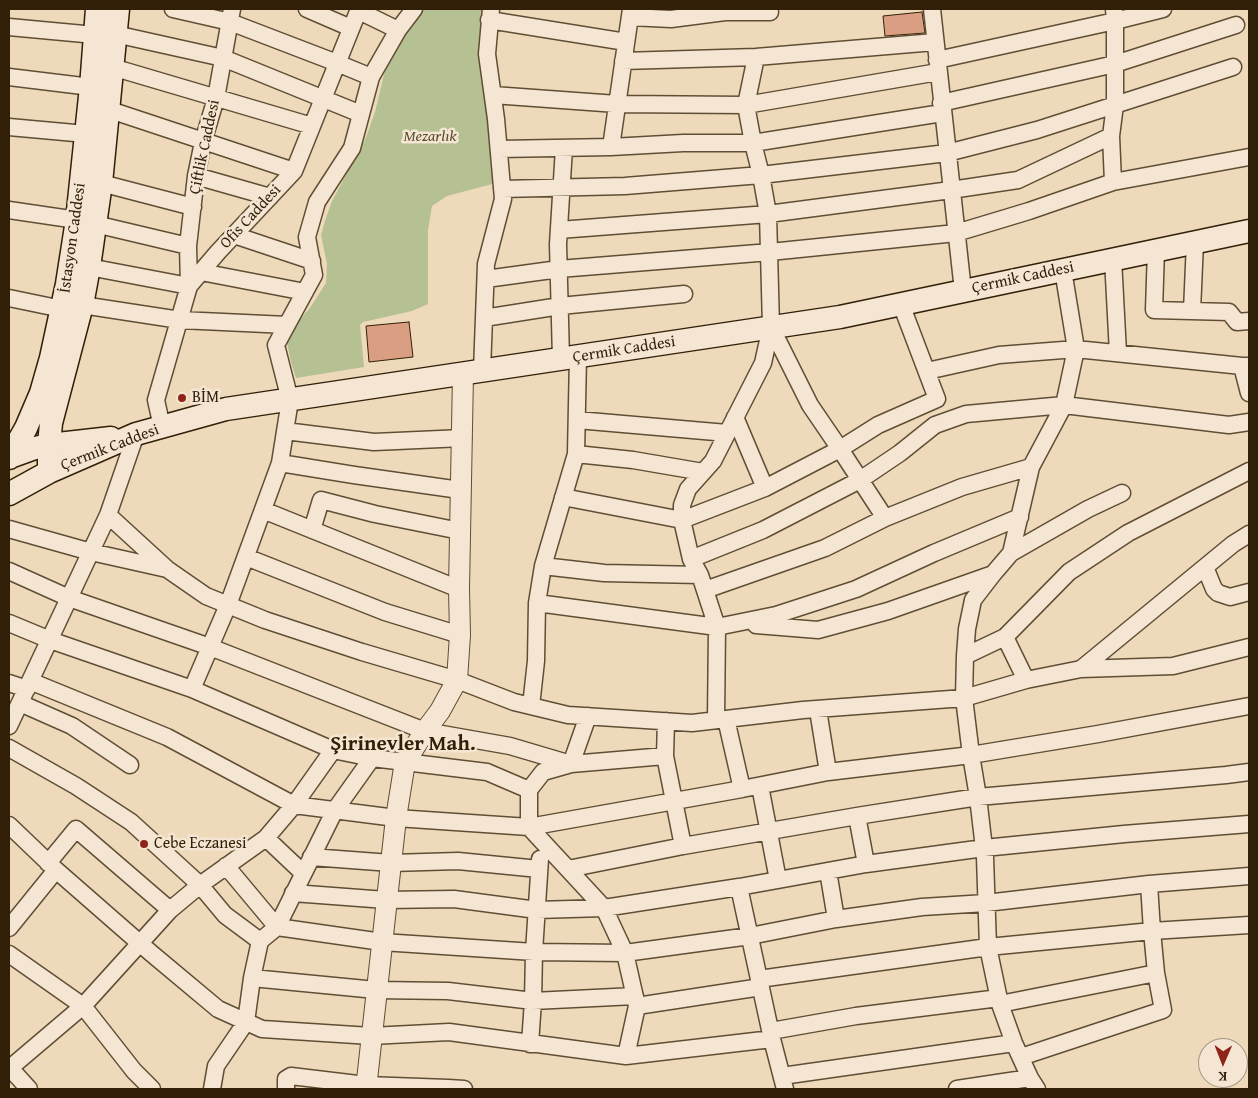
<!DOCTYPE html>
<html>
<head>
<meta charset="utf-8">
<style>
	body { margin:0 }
	#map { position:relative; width:1258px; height:1098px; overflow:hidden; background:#eed9bb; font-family:"Gentium Book Plus",serif }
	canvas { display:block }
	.frame { position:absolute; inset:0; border:10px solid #311f07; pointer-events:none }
	.north { position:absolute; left:1198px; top:1038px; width:50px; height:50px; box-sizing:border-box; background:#f4e6d3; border:1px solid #a69681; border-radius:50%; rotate:181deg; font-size:14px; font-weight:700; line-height:20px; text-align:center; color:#311f07 }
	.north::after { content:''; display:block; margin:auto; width:18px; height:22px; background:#8f2418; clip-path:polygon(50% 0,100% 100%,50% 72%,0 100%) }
</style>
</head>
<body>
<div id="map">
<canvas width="1258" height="1098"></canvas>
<div class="frame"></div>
<div class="north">K</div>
</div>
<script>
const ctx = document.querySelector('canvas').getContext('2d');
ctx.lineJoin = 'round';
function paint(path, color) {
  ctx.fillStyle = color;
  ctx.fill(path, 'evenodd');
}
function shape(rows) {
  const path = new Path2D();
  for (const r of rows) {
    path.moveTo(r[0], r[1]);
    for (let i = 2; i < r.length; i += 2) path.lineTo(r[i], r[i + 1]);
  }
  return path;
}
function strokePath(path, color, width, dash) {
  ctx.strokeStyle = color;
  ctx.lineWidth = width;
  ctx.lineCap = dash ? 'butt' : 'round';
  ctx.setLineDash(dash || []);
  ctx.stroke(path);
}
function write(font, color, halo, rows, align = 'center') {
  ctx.font = font + ' "Gentium Book Plus",serif';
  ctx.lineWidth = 5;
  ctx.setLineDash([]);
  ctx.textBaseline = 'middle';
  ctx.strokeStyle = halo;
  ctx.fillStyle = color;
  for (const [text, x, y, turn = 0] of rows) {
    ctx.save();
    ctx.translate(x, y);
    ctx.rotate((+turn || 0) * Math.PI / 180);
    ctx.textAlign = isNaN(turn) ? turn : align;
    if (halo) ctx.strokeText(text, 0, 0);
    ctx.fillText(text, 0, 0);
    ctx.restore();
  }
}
const green = shape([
	[421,9,483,9,496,183,447,196,432,206,428,230,428,304,412,311,363,322,360,325,364,367,296,378,291,362,287,343,290,331,310,308,326,283,327,264,321,235,325,221,332,201,365,140,375,112,386,66]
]);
const building = shape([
	[922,12,925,33,885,36,883,16,922,12],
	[409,322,413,357,369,362,366,326,409,322]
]);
const minor = shape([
	[173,9,230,22,337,63,371,77],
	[307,9,351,28],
	[932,9,963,291],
	[359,11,398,30],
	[630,17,671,19,725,12,770,12],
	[489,20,626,42],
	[9,27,95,35],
	[115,34,223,58,361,114],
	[937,60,1115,21,1163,9],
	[623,61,756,57,935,42],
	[112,67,312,126],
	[9,77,91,87],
	[493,95,617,104,746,105,938,72],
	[941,103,1115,64,1236,25],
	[107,109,294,171],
	[9,127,86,134],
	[611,147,631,9],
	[499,149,611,147,683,143,753,143,746,105,756,57],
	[196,176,270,197],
	[1113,182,1111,136,1115,105,1115,21,1114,9],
	[101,183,193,207],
	[502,189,625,186,761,175,947,153,1037,130,1233,67],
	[9,210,77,220],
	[95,224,188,246],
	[559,230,768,214,951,190,1018,180,1111,136],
	[234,235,312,261],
	[1156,250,1154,310,1229,312,1237,322,1249,321],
	[1113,259,1118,353],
	[89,267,189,286,188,246,196,176,203,142,216,98,232,9],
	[201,272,305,292],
	[486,279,559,269,770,252,956,233,1029,211,1113,182,1249,157],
	[9,298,62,309],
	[82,305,180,320,287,325],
	[1192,311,1195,242],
	[484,318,560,306,684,294],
	[561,359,558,244,564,148],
	[1249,366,1242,366,1249,393],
	[482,371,486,264,503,199,496,119,487,54,491,9],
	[927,371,999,355,1076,349,1242,366],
	[735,417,765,488],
	[577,420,727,433],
	[162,427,156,400,189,286,218,252,294,171,359,9],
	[285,431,374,442,463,438],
	[576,454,633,460,703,472],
	[280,463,354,475,460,490],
	[563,497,682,520,765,488,840,449,810,405,771,327],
	[263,510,459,589],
	[108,515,167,569,206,596,265,620,362,652,457,680,514,702,568,715,692,723,803,710,964,698,1026,680,1081,669,1233,544,1249,534],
	[885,518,840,449,878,425,937,399,901,304],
	[9,529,91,552,167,569],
	[312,530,321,500,375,514,460,531],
	[1011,553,1088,509,1122,493],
	[246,557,385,612,460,635],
	[691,559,763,530,860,480,900,453,935,425,966,414,1064,405,1229,425,1249,422],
	[543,566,576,454,578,356],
	[1205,567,1214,589,1218,593,1230,597,1249,592],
	[9,571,69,598,210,647,425,731,510,746,571,764,665,756,666,721],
	[705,590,825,548,885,518,962,487,1031,467],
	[537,603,543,566,604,573,700,575],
	[9,623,50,640,192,689,333,750],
	[756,625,818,630,888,611,993,574],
	[1005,637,1026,680],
	[965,656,1005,637,1069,572,1128,533,1249,471],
	[1081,669,1173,666,1249,647],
	[30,681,167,737,294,805,266,838,200,885,225,915,260,941],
	[9,683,27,689],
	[192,689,228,605,280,463,290,400,276,345,314,275,307,237,317,202,352,148,371,77,398,30,414,9],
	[20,703,72,726,130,765],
	[531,706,536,661,537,603,717,627,776,615,856,589,934,553,1020,517],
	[818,710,828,772,971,755,1098,734,1249,706],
	[588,716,571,764,543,772,529,790,529,827,604,908,739,887,772,1039,785,1089],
	[726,719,742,789,828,772],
	[716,720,717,627,700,575,691,559,682,520,682,505,688,489,713,461,763,363,771,327,768,214,761,175,753,143,942,113],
	[9,726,108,515,136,434],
	[9,748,76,786,131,822,200,885,170,910,83,1006,10,1068],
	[372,758,333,750,294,805,396,818,529,827,742,789],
	[760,786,778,880,866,864,857,816],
	[9,825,56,870,151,953,218,1009,262,1029,371,1036,449,1032,626,1056,772,1039],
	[266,838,303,873],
	[683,846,857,816,978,797,1226,775,1249,772],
	[311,857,391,863,458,861,539,869],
	[48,863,76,829,170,910],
	[866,864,984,848,1124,834,1249,824],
	[226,866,277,927,382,942,534,952,625,953,750,936,836,919,922,907,986,903,1149,884,1249,876],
	[568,869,683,846,665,756],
	[828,871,836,919],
	[739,887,778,880],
	[293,893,386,900,454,899,537,910,604,908,625,953,637,1006],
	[9,928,56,870],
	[9,954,83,1006,134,1071,152,1089],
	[252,978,376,990,448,991,533,1001,635,996],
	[759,979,988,947,1152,931,1149,884],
	[1000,1004,1156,973,1152,931,1249,925],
	[771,1031,856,1016,999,998],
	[530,1044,533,1001,534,952,540,859],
	[626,1056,637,1006,761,987],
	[1021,1057,1163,1010,1156,973],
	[9,1067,29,1089],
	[782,1076,1014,1043],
	[212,1089,216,1066,246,1022,252,978,260,941,277,927,335,810,372,758,487,772,529,790],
	[286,1089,286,1079,291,1076,366,1085,448,1088,464,1089],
	[957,1089,1030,1078],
	[1037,1089,1030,1078,1014,1043,1000,1004,988,947,985,857,978,797,971,755,964,698,965,656,967,629,973,600,993,574,1011,553,1031,467,1064,405,1076,349,1063,270]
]);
const tertiary = shape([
	[366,1089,396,818,405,762,425,731,440,711,457,680,460,635,459,589,463,374]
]);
const secondary = shape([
	[10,457,35,448,49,445,111,438],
	[9,458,26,428,41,393,51,358,67,284,77,220,91,87,97,9],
	[49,472,49,445,51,423,82,305,89,267,101,183,118,9],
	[9,494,49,472,136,434,226,409,840,317,1249,231]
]);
const markers = [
	[182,398,5,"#8f2418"],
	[144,844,5,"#8f2418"]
];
const parkNames = [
	["Mezarlık",430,137]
];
const streetNames = [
	["Çiftlik Caddesi",205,147,-78],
	["Ofis Caddesi",251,217,-47],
	["İstasyon Caddesi",73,238,-82],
	["Çermik Caddesi",1023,278,-12],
	["Çermik Caddesi",624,350,-9],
	["Çermik Caddesi",110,448,-21]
];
const poiNames = [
	["BİM",192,398],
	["Cebe Eczanesi",154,844]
];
const districtNames = [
	["Şirinevler Mah.",403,745]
];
paint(green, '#b5c093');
paint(building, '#da9e83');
strokePath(building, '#311f07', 1);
strokePath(minor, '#604e34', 19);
strokePath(tertiary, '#604e34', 22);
strokePath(secondary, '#311f07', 25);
strokePath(minor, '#f4e6d3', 16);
strokePath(tertiary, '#f4e6d3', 20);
strokePath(secondary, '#f4e6d3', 22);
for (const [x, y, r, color] of markers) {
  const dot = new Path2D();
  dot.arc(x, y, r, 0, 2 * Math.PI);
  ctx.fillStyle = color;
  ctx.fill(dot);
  strokePath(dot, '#f4e6d3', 2);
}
write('italic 16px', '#594f31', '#f4e6d3', parkNames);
write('16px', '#311f07', '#f4e6d3', streetNames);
write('16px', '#311f07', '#f4e6d3', poiNames, 'left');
write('bold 21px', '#311f07', '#f4e6d3', districtNames);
</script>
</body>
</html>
